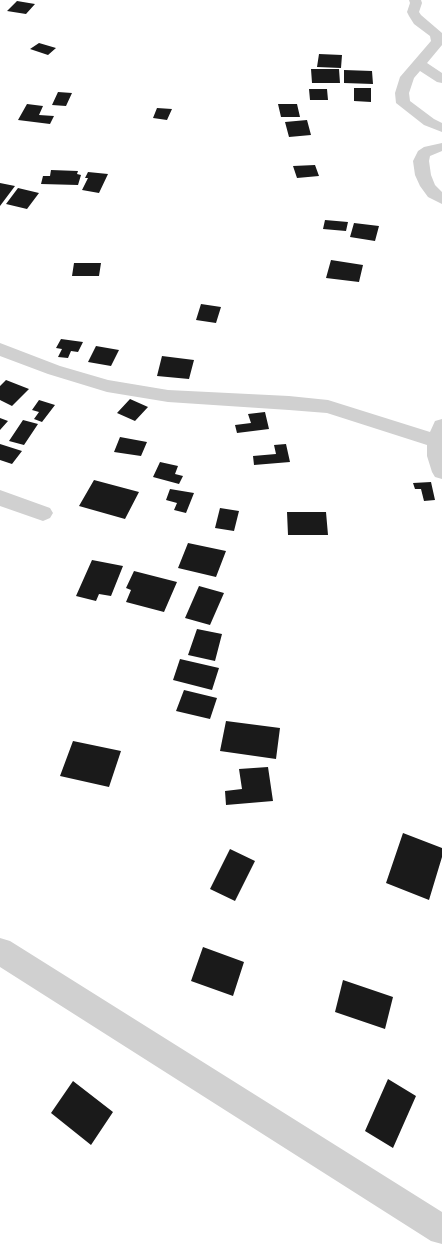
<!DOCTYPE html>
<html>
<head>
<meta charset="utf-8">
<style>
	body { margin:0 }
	canvas { display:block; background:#fff }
</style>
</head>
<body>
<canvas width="442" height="1244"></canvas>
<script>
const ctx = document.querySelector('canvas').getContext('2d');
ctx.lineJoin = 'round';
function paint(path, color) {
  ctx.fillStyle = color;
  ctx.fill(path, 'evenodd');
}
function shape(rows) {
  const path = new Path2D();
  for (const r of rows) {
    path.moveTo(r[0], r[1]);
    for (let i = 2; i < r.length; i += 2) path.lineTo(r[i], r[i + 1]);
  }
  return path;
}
const building = shape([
	[17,1,35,4,26,14,7,11],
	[39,43,56,48,48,55,30,49],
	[319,54,342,55,341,68,317,67],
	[311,69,339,69,340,83,312,83],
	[344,70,372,71,373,84,344,83],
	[354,88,371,88,371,102,354,101],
	[309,89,327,89,328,100,310,100],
	[58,92,72,93,66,106,52,105],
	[27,104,43,106,39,115,54,116,50,124,18,120],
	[278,104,297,104,300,117,281,117],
	[157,108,172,109,167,120,153,118],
	[307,120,311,135,289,137,285,122],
	[315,165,319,176,297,178,293,166],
	[51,170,78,171,77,174,81,175,78,185,41,184,43,176,50,176],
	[88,172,108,174,99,193,82,190,88,178,85,178],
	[0,183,15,186,0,206],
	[18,188,39,193,27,209,6,204],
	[325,220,348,222,346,231,323,229],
	[354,223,379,226,375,241,350,237],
	[331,260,363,265,359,282,326,278],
	[74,263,101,263,99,276,72,276],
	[201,304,221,307,216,323,196,320],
	[61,339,83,342,78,352,71,351,68,358,58,357,62,349,56,348],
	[96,346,119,350,111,366,88,362],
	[162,356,194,360,189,379,157,376],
	[6,380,29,389,12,406,0,400,0,386],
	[130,399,148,407,135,421,117,413],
	[39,400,55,405,42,422,34,419,39,412,32,410],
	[265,412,269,429,237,433,235,425,251,423,248,414],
	[0,418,8,421,0,430],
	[23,420,38,424,24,445,9,441],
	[120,437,147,442,141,456,114,452],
	[0,444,22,451,12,464,0,460],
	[286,444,290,462,254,465,253,456,276,454,274,445],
	[160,462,178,466,175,474,183,476,179,484,153,477],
	[94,480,139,492,125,519,79,506],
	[431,482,435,500,424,501,421,489,415,489,413,483],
	[170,489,194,493,186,513,174,510,177,503,166,500],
	[220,508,239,511,234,531,215,528],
	[287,512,326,512,328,535,288,535],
	[188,543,226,551,216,577,178,568],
	[92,560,123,566,111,596,99,594,96,601,76,596],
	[134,571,177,582,164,612,126,602,131,590,126,588],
	[199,586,224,593,210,625,185,618],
	[197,629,222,634,215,661,188,655],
	[180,659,219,668,212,690,173,680],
	[184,690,217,698,210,719,176,711],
	[226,721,280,728,276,759,220,751],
	[73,741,121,751,109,787,60,776],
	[268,767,273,801,226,805,225,791,242,789,239,769],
	[403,833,442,848,442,857,429,900,386,883],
	[230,849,255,861,235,901,210,889],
	[203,947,244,962,233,996,191,981],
	[343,980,393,997,385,1029,335,1012],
	[388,1079,416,1096,393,1148,365,1131],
	[73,1081,113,1112,91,1145,51,1113]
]);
const minor = shape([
	[409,0,421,0,422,3,419,12,421,15,442,33,442,45,427,63,442,73,442,83,437,82,420,71,414,78,409,93,410,101,434,119,442,123,442,132,424,125,396,103,395,93,400,77,431,41,430,36,414,24,409,16,407,12,410,3,409,0],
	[442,143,442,151,430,156,429,161,431,175,435,185,442,192,442,204,428,197,420,186,415,175,413,161,418,151,424,147,442,143],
	[0,343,60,366,108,380,168,390,289,396,328,400,430,432,435,421,442,419,442,479,435,477,432,472,427,456,427,445,327,413,289,410,168,402,107,392,48,374,0,356,0,343],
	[0,490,50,508,53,513,50,518,43,521,0,506,0,490],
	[0,938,10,941,442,1212,442,1244,431,1241,0,967,0,938]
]);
paint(building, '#1a1a1a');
paint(minor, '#d0d0d0');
</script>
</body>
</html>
